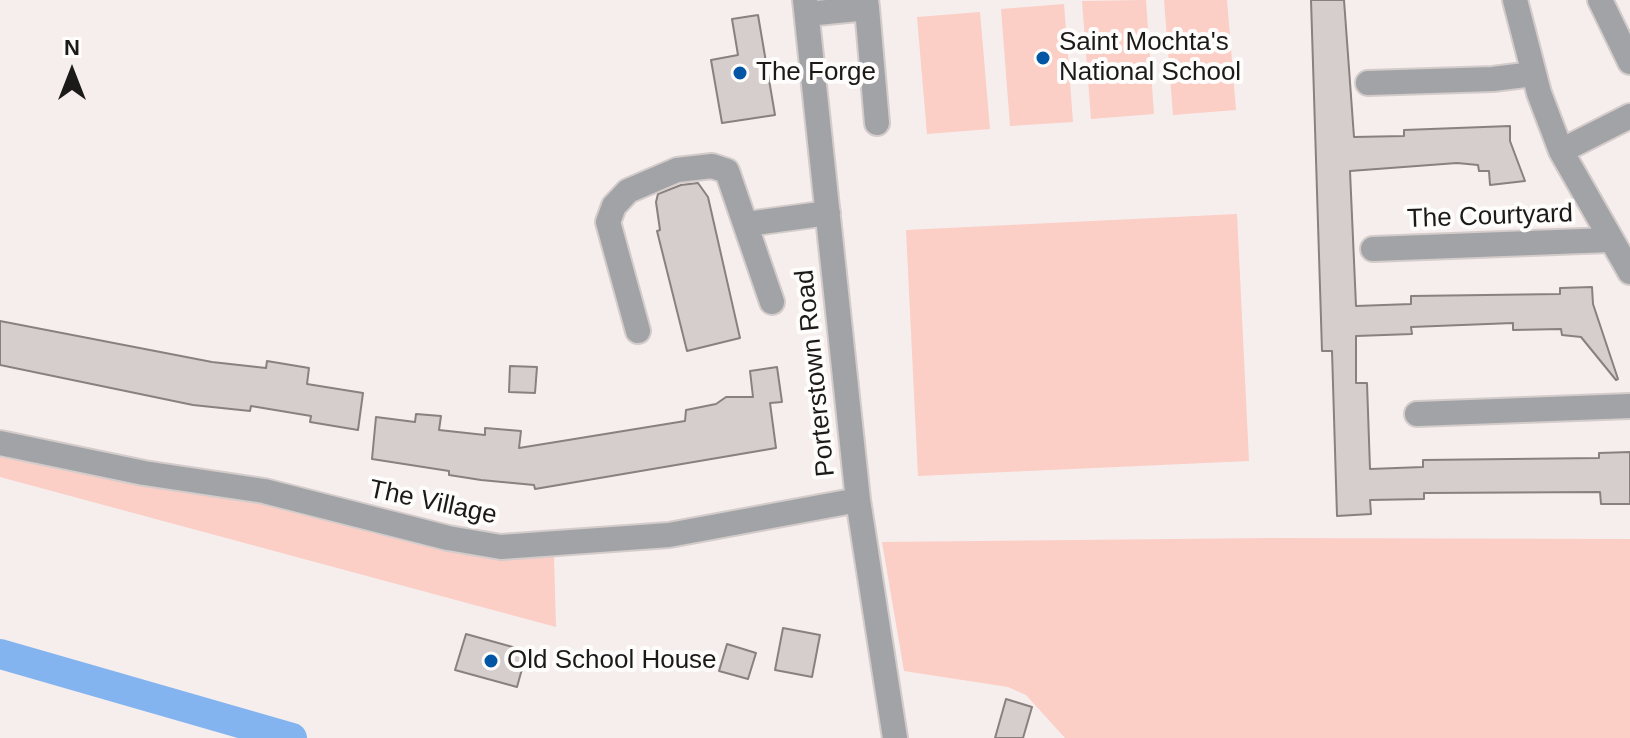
<!DOCTYPE html>
<html>
<head>
<meta charset="utf-8">
<style>
	body { margin:0 }
	#map { position:relative; width:1630px; height:738px; overflow:hidden; background:#f6eeed; font-family:Arial,sans-serif }
	canvas { display:block }
	.north { position:absolute; left:32px; top:32px; width:80px; height:80px; -webkit-text-stroke:6px #fefdfc; paint-order:stroke; rotate:0deg; font-size:22px; font-weight:700; line-height:32px; text-align:center; color:#1c1919 }
	.north::after { content:''; display:block; margin:auto; width:28px; height:36px; background:#1c1919; clip-path:polygon(50% 0,100% 100%,50% 72%,0 100%) }
</style>
</head>
<body>
<div id="map">
<canvas width="1630" height="738"></canvas>
<div class="north">N</div>
</div>
<script>
const ctx = document.querySelector('canvas').getContext('2d');
ctx.lineJoin = 'round';
function paint(path, color) {
  ctx.fillStyle = color;
  ctx.fill(path, 'evenodd');
}
function shape(rows) {
  const path = new Path2D();
  for (const r of rows) {
    path.moveTo(r[0], r[1]);
    for (let i = 2; i < r.length; i += 2) path.lineTo(r[i], r[i + 1]);
  }
  return path;
}
function strokePath(path, color, width, dash) {
  ctx.strokeStyle = color;
  ctx.lineWidth = width;
  ctx.lineCap = dash ? 'butt' : 'round';
  ctx.setLineDash(dash || []);
  ctx.stroke(path);
}
function write(font, color, halo, rows, align = 'center') {
  ctx.font = font + ' Arial,sans-serif';
  ctx.lineWidth = 8;
  ctx.setLineDash([]);
  ctx.textBaseline = 'middle';
  ctx.strokeStyle = halo;
  ctx.fillStyle = color;
  for (const [text, x, y, turn = 0] of rows) {
    ctx.save();
    ctx.translate(x, y);
    ctx.rotate((+turn || 0) * Math.PI / 180);
    ctx.textAlign = isNaN(turn) ? turn : align;
    if (halo) ctx.strokeText(text, 0, 0);
    ctx.fillText(text, 0, 0);
    ctx.restore();
  }
}
const green = shape([
	[1146,0,1154,114,1091,119,1082,1],
	[1164,0,1227,0,1236,110,1173,115],
	[1064,4,1073,122,1010,126,1001,9],
	[980,12,990,129,927,134,917,17],
	[1237,214,1249,461,918,476,906,230],
	[0,445,480,552,554,556,556,627,0,477],
	[1270,538,1630,539,1630,738,1065,738,1026,695,1008,687,904,671,882,542]
]);
const canal = shape([
	[0,654,292,738]
]);
const building = shape([
	[1311,0,1344,0,1354,137,1404,136,1404,130,1510,126,1510,141,1525,181,1490,185,1489,171,1479,171,1478,165,1457,163,1350,171,1356,306,1411,304,1411,296,1560,294,1560,288,1592,287,1593,304,1618,379,1616,380,1581,337,1562,335,1561,329,1513,330,1513,323,1411,327,1412,334,1356,336,1356,383,1367,383,1370,469,1423,467,1423,460,1599,458,1599,453,1630,452,1630,504,1601,504,1600,492,1424,493,1424,499,1370,500,1371,514,1337,516,1332,351,1322,351,1311,0],
	[758,15,775,115,722,123,711,60,738,55,732,19,758,15],
	[698,183,708,197,740,338,687,351,657,231,660,230,656,202,658,194,681,185,698,183],
	[0,321,212,362,266,368,267,361,309,368,307,384,363,393,358,430,310,422,311,416,251,406,250,411,193,405,0,365,0,321],
	[510,366,537,367,535,393,509,392,510,366],
	[777,367,782,402,770,403,776,448,535,489,534,485,481,480,449,475,449,471,372,459,376,417,415,422,416,414,441,416,439,430,485,435,485,428,521,431,519,448,685,421,686,410,716,404,726,397,753,397,750,371,777,367],
	[783,628,820,635,812,677,775,670,783,628],
	[466,634,527,651,517,687,455,670,466,634],
	[727,644,756,653,748,679,719,671,727,644],
	[1006,699,1032,707,1023,738,995,738,1006,699]
]);
const minor = shape([
	[805,0,858,500,895,738],
	[1515,0,1539,93,1561,151,1630,272],
	[1600,0,1630,62],
	[867,8,877,123],
	[807,14,867,8,866,0],
	[1368,83,1493,79,1533,74],
	[1561,151,1630,116],
	[747,224,828,213],
	[1373,249,1609,240],
	[638,331,608,222,614,206,628,191,677,170,712,166,727,171,772,302],
	[1417,414,1630,406],
	[0,443,144,473,264,491,448,538,501,547,669,535,858,500]
]);
const markers = [
	[1043,58,8,"#0356a4"],
	[740,73,8,"#0356a4"],
	[491,661,8,"#0356a4"]
];
const poiNames = [
	["Saint Mochta's",1059,43],
	["National School",1059,73],
	["The Forge",756,73],
	["Old School House",507,661]
];
const streetNames = [
	["The Courtyard",1490,217,-2],
	["Porterstown Road",816,373,-96],
	["The Village",433,503,12]
];
paint(green, '#fbcec6');
strokePath(canal, '#84b4ef', 30);
paint(building, '#d5cecc');
strokePath(building, '#88817f', 2);
strokePath(minor, '#d3cccb', 28);
strokePath(minor, '#a2a3a6', 24);
for (const [x, y, r, color] of markers) {
  const dot = new Path2D();
  dot.arc(x, y, r, 0, 2 * Math.PI);
  ctx.fillStyle = color;
  ctx.fill(dot);
  strokePath(dot, '#fefdfc', 3);
}
write('26px', '#1c1919', '#fefdfc', poiNames, 'left');
write('26px', '#1c1919', '#fefdfc', streetNames);
</script>
</body>
</html>
